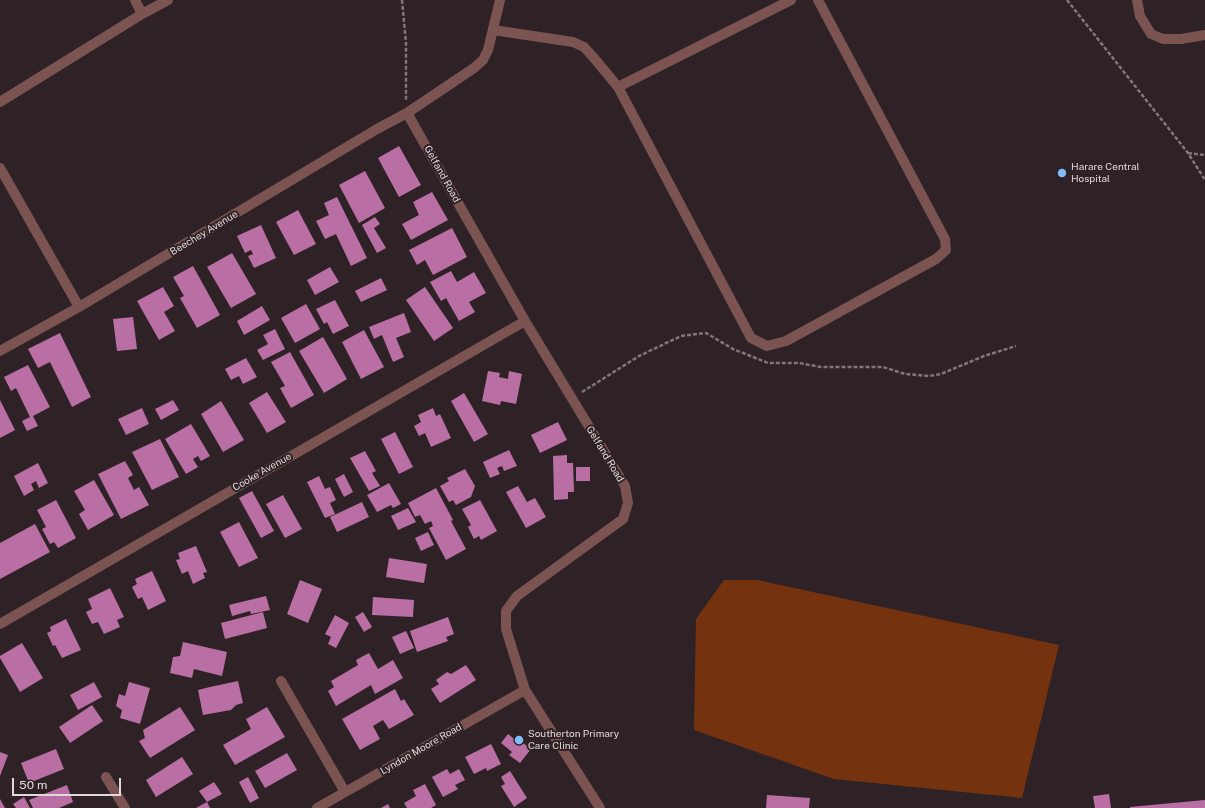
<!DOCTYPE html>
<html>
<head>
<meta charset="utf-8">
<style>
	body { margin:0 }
	#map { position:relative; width:1205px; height:808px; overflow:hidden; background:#2f2226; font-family:"Public Sans",sans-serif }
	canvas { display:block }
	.scale { position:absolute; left:12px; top:778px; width:109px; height:18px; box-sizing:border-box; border:2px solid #e1d8da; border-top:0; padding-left:5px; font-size:12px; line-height:14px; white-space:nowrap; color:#e1d8da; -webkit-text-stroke:3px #2f2226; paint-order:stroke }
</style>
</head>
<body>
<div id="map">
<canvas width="1205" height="808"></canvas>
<div class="scale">50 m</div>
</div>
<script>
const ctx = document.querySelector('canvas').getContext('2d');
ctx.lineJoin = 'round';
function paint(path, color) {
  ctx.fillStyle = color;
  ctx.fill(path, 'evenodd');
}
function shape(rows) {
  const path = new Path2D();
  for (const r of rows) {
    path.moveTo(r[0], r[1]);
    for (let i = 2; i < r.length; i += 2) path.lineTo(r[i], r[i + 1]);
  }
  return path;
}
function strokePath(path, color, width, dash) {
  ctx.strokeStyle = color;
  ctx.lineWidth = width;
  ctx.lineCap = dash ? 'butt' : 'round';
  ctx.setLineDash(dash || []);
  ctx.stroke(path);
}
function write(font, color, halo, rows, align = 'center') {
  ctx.font = font + ' "Public Sans",sans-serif';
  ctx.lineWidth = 4;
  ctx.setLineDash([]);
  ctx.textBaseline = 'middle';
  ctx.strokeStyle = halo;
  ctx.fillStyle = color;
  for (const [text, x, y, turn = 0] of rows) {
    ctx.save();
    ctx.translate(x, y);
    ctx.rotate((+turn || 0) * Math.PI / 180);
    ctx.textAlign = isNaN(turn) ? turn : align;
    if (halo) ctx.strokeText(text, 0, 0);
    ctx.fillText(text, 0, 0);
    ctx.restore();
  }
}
const green = shape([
	[724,580,757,580,1059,645,1022,798,834,779,694,730,696,619]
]);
const building = shape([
	[399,146,421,185,399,197,378,158],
	[365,171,385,208,359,223,339,185],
	[432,192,448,220,411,240,402,224,419,215,413,202],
	[337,197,367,258,351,266,336,234,325,239,316,221,329,215,324,203],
	[298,210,316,244,294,255,276,222],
	[375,217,380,224,374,228,386,248,377,253,362,225],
	[261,225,276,258,254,268,248,256,253,254,251,250,245,253,237,236],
	[452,228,467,257,433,275,425,260,417,265,409,250],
	[232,253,256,294,231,308,207,267],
	[193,266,220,315,197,328,180,298,184,296,173,277],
	[330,267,339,282,315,295,307,280],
	[451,271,457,282,474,272,486,293,469,302,475,312,459,321,446,298,441,301,430,282],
	[381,278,387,290,361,302,355,291],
	[163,287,174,306,164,312,175,331,159,340,137,301],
	[425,287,453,328,434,341,406,300],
	[335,300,349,326,333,334,327,322,324,324,316,309],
	[306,304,320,329,295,343,281,318],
	[262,306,270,320,244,335,237,321],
	[404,313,411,332,396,338,404,357,393,362,382,335,374,339,369,327],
	[133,317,137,349,117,351,113,319],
	[275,329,285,349,263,360,257,350,268,344,263,335],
	[364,330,384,367,361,379,342,342],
	[60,333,91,397,72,407,50,362,38,368,28,349],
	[323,337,347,379,324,393,299,351],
	[290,352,314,395,291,408,280,388,285,386,271,362],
	[246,358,257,377,243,384,239,376,231,380,225,369],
	[28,365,50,407,33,416,38,426,27,431,22,421,30,417,16,388,11,391,4,377],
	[488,371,500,373,499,377,508,379,509,371,522,374,516,404,501,401,500,405,482,401],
	[267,392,286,422,267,433,249,403],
	[464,393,488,434,474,442,451,401],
	[0,400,15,430,0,438],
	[173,400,179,410,161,420,155,409],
	[221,401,244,440,223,452,201,414],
	[142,408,149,424,126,435,118,419],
	[433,408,436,416,440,414,451,438,431,447,425,433,419,436,414,426,421,422,418,415],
	[558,422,567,440,540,453,531,435],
	[191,424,210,456,201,461,198,456,193,459,198,467,186,474,165,439],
	[395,432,413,467,399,474,381,439],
	[160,439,179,477,152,490,132,452],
	[509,450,517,466,504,471,502,466,497,468,500,474,490,478,483,462],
	[365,451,376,471,372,473,380,486,369,491,350,458],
	[567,455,567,463,573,463,574,492,568,492,568,499,554,500,553,456],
	[125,461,133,475,128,478,134,490,139,487,149,505,121,519,98,474],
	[38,463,48,483,39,488,36,481,31,484,34,490,24,496,14,476],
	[576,467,590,467,590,481,576,481],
	[465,469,475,486,471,497,456,505,453,500,449,502,440,486,449,481,447,478],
	[344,474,353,492,344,497,335,479],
	[319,476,325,489,330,487,336,500,330,503,335,514,325,518,307,482],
	[94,480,114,515,88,530,79,514,85,510,74,491],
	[389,483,401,504,393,508,391,505,377,512,367,495],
	[518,486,527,502,535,498,546,517,526,528,506,492],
	[436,488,453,520,451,521,466,549,446,560,429,528,433,526,431,521,425,524,420,515,415,517,408,503],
	[252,491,274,531,261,538,239,498],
	[283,495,302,529,285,538,266,504],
	[56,500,76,538,58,548,54,542,50,544,42,529,46,527,37,510],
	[480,500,497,531,481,540,479,536,474,539,468,527,471,525,462,509],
	[362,502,369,517,337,532,330,517],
	[408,508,416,522,398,530,391,516],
	[239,522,258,558,239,567,220,532],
	[35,524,50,552,0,579,0,543],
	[428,532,434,545,421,551,415,538],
	[196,546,207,572,203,573,205,578,193,584,188,571,182,574,176,560,180,559,178,553],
	[389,558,427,564,424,583,386,577],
	[152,571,166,601,148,610,142,597,138,599,132,587,137,584,135,579],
	[300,580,322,589,308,623,287,614],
	[110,588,124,617,117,620,120,627,104,634,98,622,92,624,86,612,92,609,88,599],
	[266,596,270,610,251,614,250,611,232,616,229,605],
	[373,597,414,600,413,617,372,615],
	[263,612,267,628,225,639,221,623],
	[363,612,372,627,364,632,355,617],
	[335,615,349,623,336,648,328,644,331,637,325,634],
	[448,617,454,634,446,637,448,641,417,652,410,631],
	[66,619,81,650,62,658,55,645,53,646,47,633,51,631,50,627],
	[406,631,414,648,400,654,392,637],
	[183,642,227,652,222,676,194,669,192,678,170,673,173,657,180,656],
	[22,643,43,678,20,692,0,658,0,656],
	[369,653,378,669,393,660,403,678,375,694,371,685,336,706,328,691,334,687,331,681,358,665,356,660],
	[466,665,476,680,440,703,431,689,439,684,436,680,447,672,451,674],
	[238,681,243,703,236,705,231,710,203,715,198,690,210,687,211,691,210,687],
	[94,682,102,697,78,710,70,695],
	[129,682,150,688,140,724,120,718,122,710,116,706,119,694,125,696],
	[395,689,401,701,404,699,414,715,389,729,383,720,373,726,380,739,360,750,342,719],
	[92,705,103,721,70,743,59,727],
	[180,707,195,730,150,758,139,741,145,738,143,730],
	[267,707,285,737,235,765,223,745,251,729,246,719],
	[508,734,518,742,519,740,531,749,520,763,509,755,512,752,501,743],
	[491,744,501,764,487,771,486,768,474,774,465,757],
	[56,749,64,769,29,783,21,763],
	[0,752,8,755,0,776],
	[287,753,297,770,265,788,255,771],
	[182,757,193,774,156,797,146,780],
	[447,769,450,774,459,769,465,780,455,785,458,789,443,797,432,777],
	[510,771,527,798,514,807,501,786,505,784,501,777],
	[248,777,259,798,250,803,239,782],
	[214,782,222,794,207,802,199,791],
	[425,784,436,805,431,808,407,808,404,803,416,796,413,790],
	[67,785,73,802,59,808,33,808,29,800],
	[1109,794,1111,808,1095,808,1093,796],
	[767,795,810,798,809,808,766,808],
	[24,797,30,808,16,808,13,804],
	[0,799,5,808,0,808],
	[1205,800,1205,808,1130,808,1130,807],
	[207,802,210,808,196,808],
	[388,804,390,808,381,808]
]);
const path = shape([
	[402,0,406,43,406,100],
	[1067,0,1188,153,1205,180],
	[1188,153,1205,155],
	[582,392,639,356,681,336,706,333,733,349,768,363,799,363,821,367,883,367,905,374,929,376,941,374,984,356,1016,346]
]);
const minor = shape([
	[135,0,142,14,168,0],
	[1137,0,1140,16,1151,34,1163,39,1181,39,1205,35],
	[493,30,573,42,584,47,594,58,618,87,751,338,767,346,786,341,936,259,946,250,945,239,818,0],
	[618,87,791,0],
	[0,102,142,14],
	[407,113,525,321,625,486,628,503,623,519,517,596,506,611,506,629,525,690,600,808],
	[0,168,79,307],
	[0,351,79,307,377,129,407,113,474,68,483,60,488,50,500,0],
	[0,624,525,321],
	[281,681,345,792],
	[106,777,125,808],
	[317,808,525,690]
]);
const markers = [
	[1062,173,5,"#81bdfa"],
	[519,740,5,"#81bdfa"]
];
const poiNames = [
	["Harare Central",1071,167],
	["Hospital",1071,179],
	["Southerton Primary",528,734],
	["Care Clinic",528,746]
];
const streetNames = [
	["Gelfand Road",442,174,61],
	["Beechey Avenue",204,233,-31],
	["Gelfand Road",605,454,59],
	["Cooke Avenue",262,472,-30],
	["Lyndon Moore Road",421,749,-30]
];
paint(green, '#74330e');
paint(building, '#ba6fa4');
strokePath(path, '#817679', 2.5, [4, 2]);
strokePath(minor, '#7b5452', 10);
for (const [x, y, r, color] of markers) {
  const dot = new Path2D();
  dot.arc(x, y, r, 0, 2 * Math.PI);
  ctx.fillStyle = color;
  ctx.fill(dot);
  strokePath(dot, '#2f2226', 1.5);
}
write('10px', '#e1d8da', '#2f2226', poiNames, 'left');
write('10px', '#e1d8da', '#2f2226', streetNames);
</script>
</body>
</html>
